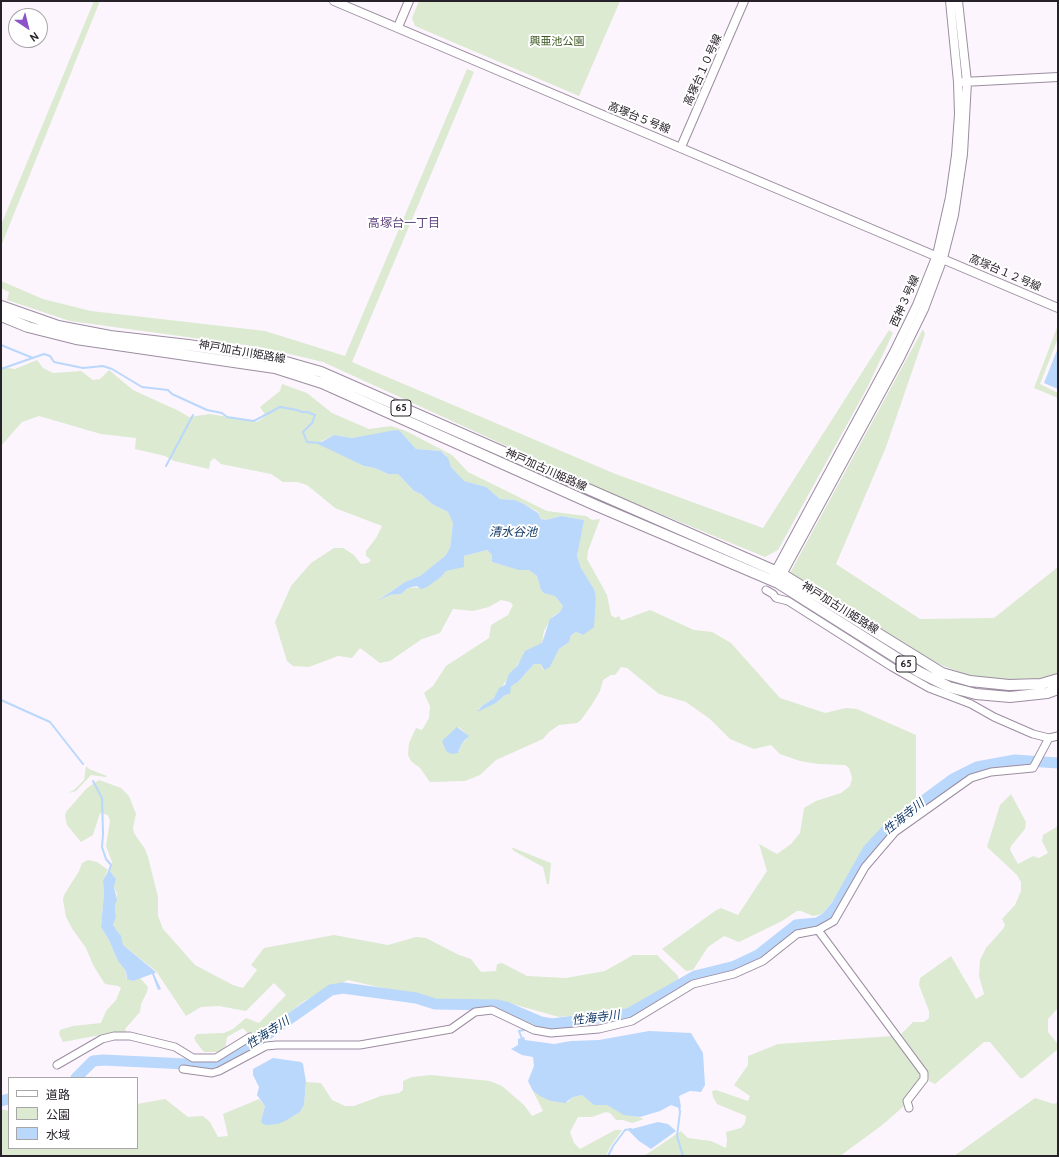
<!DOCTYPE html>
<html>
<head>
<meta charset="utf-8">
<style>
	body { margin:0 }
	#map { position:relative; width:1059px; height:1157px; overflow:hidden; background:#fcf5fe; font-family:Cabin,"Noto Sans JP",sans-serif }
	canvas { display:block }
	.frame { position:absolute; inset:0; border:2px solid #272129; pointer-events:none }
	.legend { position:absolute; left:8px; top:1077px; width:130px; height:72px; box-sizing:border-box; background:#fff; border:1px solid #a9a6a9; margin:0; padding:5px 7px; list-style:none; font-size:12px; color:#272129 }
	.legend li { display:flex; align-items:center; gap:8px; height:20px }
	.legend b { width:20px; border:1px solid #a9a6a9 }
	.north { position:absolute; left:8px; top:8px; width:40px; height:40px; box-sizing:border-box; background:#fff; border:1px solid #a9a6a9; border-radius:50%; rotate:145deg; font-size:11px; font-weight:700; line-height:16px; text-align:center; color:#272129 }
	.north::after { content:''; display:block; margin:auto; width:14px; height:18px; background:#8c52c9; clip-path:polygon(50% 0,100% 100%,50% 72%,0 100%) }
</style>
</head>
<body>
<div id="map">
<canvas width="1059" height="1157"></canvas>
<div class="frame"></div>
<ul class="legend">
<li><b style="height:5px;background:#fff"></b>道路</li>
<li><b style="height:11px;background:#dbead0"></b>公園</li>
<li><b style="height:11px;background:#bad7fc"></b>水域</li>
</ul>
<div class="north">N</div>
</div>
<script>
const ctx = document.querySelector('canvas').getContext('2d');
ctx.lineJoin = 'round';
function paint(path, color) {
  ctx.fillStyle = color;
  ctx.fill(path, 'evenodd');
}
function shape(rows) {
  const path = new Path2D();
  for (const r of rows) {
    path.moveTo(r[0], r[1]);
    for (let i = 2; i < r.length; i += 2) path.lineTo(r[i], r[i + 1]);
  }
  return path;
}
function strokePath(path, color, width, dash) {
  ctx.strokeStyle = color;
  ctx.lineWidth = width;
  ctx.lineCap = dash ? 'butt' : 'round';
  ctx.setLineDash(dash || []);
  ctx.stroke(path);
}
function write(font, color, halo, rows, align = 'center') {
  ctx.font = font + ' Cabin,"Noto Sans JP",sans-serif';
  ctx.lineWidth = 4;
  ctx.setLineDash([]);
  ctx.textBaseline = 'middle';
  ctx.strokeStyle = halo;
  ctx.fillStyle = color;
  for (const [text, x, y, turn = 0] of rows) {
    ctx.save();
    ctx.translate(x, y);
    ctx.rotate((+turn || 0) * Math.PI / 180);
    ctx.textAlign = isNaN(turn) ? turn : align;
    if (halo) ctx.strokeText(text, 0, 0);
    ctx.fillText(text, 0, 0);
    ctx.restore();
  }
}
const green = shape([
	[94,1,100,1,1,246,1,225],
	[419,1,620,1,579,96,415,26,412,18],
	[467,69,474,72,352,362,613,473,763,528,889,330,893,333,867,388,778,550,765,557,605,491,323,362,260,347,70,321,7,300,9,292,1,288,1,281,43,299,91,311,265,331,345,356],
	[1058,325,1058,338,1040,384,1058,393,1058,398,1034,388],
	[923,329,925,334,886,447,836,564,920,619,994,618,1058,567,1058,673,1041,679,1002,680,967,675,931,661,790,573],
	[37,360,43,368,53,373,81,371,93,380,100,379,109,370,133,390,179,411,189,417,210,414,257,422,266,416,260,407,280,391,282,384,307,393,332,413,369,429,391,426,406,431,452,455,468,472,547,511,586,516,592,520,600,519,588,551,587,559,607,595,611,615,615,618,619,616,621,620,623,620,650,610,694,630,712,632,731,643,780,698,825,713,846,708,857,709,916,735,916,796,915,802,883,826,857,859,836,897,822,914,813,916,801,911,797,911,782,921,739,942,724,936,708,947,693,970,686,971,662,949,715,911,721,908,738,915,767,871,759,844,777,854,791,844,800,833,804,808,816,801,841,793,850,786,852,778,849,768,845,765,818,764,800,761,780,754,771,745,754,749,730,739,710,719,686,702,659,694,627,668,621,667,615,675,611,675,603,680,600,691,591,706,581,720,577,723,559,725,549,732,543,739,496,760,480,775,465,781,430,782,420,768,411,761,408,755,409,743,416,728,422,730,429,718,430,706,424,693,433,686,446,666,489,638,491,625,508,615,513,605,510,602,501,600,489,607,473,611,453,609,440,633,422,639,390,661,380,663,360,648,352,658,338,656,309,667,293,666,287,661,275,622,291,586,311,563,334,548,343,548,354,555,361,564,368,563,371,560,366,556,366,551,376,538,382,526,335,508,307,485,297,482,283,482,271,474,221,464,214,458,210,462,209,469,174,461,165,456,135,449,136,438,101,434,39,416,22,422,1,446,1,367,15,369],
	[400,431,416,449,441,451,445,454,451,467,463,481,486,487,500,499,515,500,524,504,538,512,541,519,546,520,561,516,583,520,577,556,581,568,594,589,596,597,593,622,582,635,576,632,571,635,569,642,559,649,551,665,543,670,541,664,534,664,518,682,510,686,508,695,505,695,496,703,478,710,482,706,494,698,520,661,542,643,544,631,553,616,560,612,563,606,555,596,541,590,537,576,529,570,521,570,492,562,492,555,487,550,464,556,464,566,446,571,441,577,426,587,408,588,401,594,390,595,378,600,405,582,420,576,445,556,450,548,453,523,448,512,432,504,421,494,414,491,398,474,388,474,375,468,364,466,320,442,334,435,352,438],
	[459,727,468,736,466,740,462,743,459,752,445,749,444,744],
	[86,766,89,769,107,776,106,777,91,775,76,791,68,793,74,790,84,780],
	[99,780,121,788,129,796,136,814,133,828,134,833,145,849,148,857,158,897,158,916,163,929,195,965,233,985,243,988,257,970,251,965,264,948,334,935,388,945,416,937,426,938,459,955,471,959,481,972,496,971,497,964,502,963,527,976,566,978,605,971,633,955,657,955,678,976,678,980,632,1009,559,1017,502,1001,435,1000,348,980,304,1001,254,1040,243,1028,227,1037,225,1049,217,1052,204,1052,196,1042,194,1038,197,1034,224,1033,233,1029,246,1018,259,1023,286,995,274,983,246,1011,219,1006,201,1007,186,1016,156,971,123,945,119,933,113,925,116,917,115,905,117,894,114,887,116,879,109,870,112,862,106,846,110,821,108,815,100,813,93,835,81,842,67,825,65,816,66,812,87,788],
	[1011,794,1026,822,1025,829,1011,846,1010,850,1018,864,1033,856,1039,858,1048,853,1042,841,1043,835,1058,826,1058,1008,1048,1019,1048,1032,1058,1044,1058,1049,1023,1078,1020,1078,990,1042,984,1042,935,1084,929,1081,928,1071,901,1034,913,1022,924,1022,929,1018,929,1011,919,985,920,978,951,956,976,999,984,994,979,976,980,960,986,948,1003,929,1005,925,1002,919,1015,905,1021,891,1021,882,1017,875,987,847,1000,805],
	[511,847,551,863,549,884,547,884,543,867,514,851],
	[88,860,97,862,108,870,103,880,104,894,101,927,109,940,118,961,126,971,126,978,133,981,140,978,148,987,147,992,141,1004,140,1012,125,1029,127,1033,95,1036,63,1042,59,1034,60,1030,73,1026,101,1023,106,1011,116,1000,121,988,118,986,105,984,93,965,86,948,73,930,66,917,63,900,64,895,79,871,82,863],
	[893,1036,920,1073,921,1078,903,1099,904,1106,881,1126,840,1156,644,1156,681,1131,688,1138,711,1141,726,1148,727,1141,726,1132,741,1128,745,1123,746,1116,717,1104,713,1097,712,1091,716,1090,748,1101,750,1096,734,1085,748,1065,748,1056,778,1044],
	[431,1075,490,1081,502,1086,524,1105,532,1116,543,1111,533,1091,551,1101,568,1102,573,1097,582,1095,594,1105,607,1105,620,1112,644,1119,632,1123,623,1120,616,1120,610,1113,606,1112,592,1117,578,1117,570,1132,574,1143,580,1149,615,1130,622,1130,610,1147,606,1156,1,1156,1,1109,9,1111,9,1148,137,1148,137,1104,165,1099,188,1117,203,1116,210,1122,218,1137,228,1136,223,1114,259,1099,265,1106,261,1121,287,1120,300,1112,304,1105,306,1082,321,1083,332,1100,345,1106,354,1106,381,1096,399,1093,403,1090,403,1081,412,1077],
	[1035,1098,1054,1104,1058,1102,1058,1156,954,1156]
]);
const water = shape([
	[1058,348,1058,389,1044,383],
	[396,430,400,431,416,449,441,451,448,458,451,467,464,481,486,487,500,499,515,500,524,504,538,513,541,519,546,520,561,516,584,520,577,556,581,568,594,589,596,597,594,627,583,635,576,632,571,635,569,642,559,649,550,667,544,670,541,664,534,664,518,682,511,686,510,694,505,695,496,703,477,712,482,706,494,698,499,688,505,685,509,674,518,665,525,651,542,643,550,619,560,612,563,606,555,596,544,593,541,590,537,576,529,570,519,570,492,562,492,555,487,550,464,556,464,567,446,571,441,577,427,587,421,589,417,586,408,588,401,594,390,595,377,601,405,582,420,576,445,556,450,548,453,523,448,512,432,504,421,494,414,491,398,474,388,474,375,468,364,466,318,444,334,435,352,438],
	[457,727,469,736,462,743,458,753,451,754,446,751,442,741],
	[109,870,116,879,114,887,117,900,115,905,116,917,113,925,121,936,123,945,156,972,154,974,161,989,158,990,152,974,133,981,127,979,126,971,118,961,109,940,101,927,104,894,103,880],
	[649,1031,691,1033,703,1053,705,1085,701,1092,690,1091,679,1096,681,1107,679,1108,671,1105,660,1111,640,1117,624,1115,607,1105,594,1105,582,1095,573,1097,565,1103,551,1101,540,1096,533,1091,528,1081,534,1066,533,1057,522,1055,511,1049,518,1045,518,1039,524,1037,525,1040,554,1044,571,1041,599,1040],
	[273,1058,301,1062,303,1064,306,1082,304,1105,300,1112,287,1120,278,1124,266,1125,263,1124,261,1121,265,1106,257,1095,259,1087,253,1075,253,1069],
	[658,1122,668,1124,676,1131,651,1149,639,1141,628,1130]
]);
const stream = shape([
	[1,345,33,358],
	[1,369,44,354,50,356,54,362,83,368,103,366,112,369,142,387,168,390,172,394,207,410,222,413,227,417,254,421,280,407,297,410,302,412,307,412,315,415,312,423,303,432,307,442,321,443],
	[166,466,193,415],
	[1,700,50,722,83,764],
	[93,781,102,798,103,834,102,847,106,859,111,865,109,871],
	[532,1027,541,1022],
	[522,1039,519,1031,528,1029],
	[679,1105,680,1112,677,1136,683,1156],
	[608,1156,613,1146,625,1130,631,1129]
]);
const river = shape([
	[76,1078,93,1061,103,1060,207,1065,220,1063,268,1034,331,990,343,988,416,998,435,1004,497,1005,506,1007,541,1022,552,1024,628,1014,695,976,735,966,758,955,796,925,817,923,826,918,837,905,868,850,892,824,953,779,977,767,1015,760,1058,763],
	[1,1101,9,1099]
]);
const minor = shape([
	[766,590,773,594,776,598,788,601,892,667,929,688,971,704,994,717,1033,734,1049,738,1058,736],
	[818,930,924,1073,924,1079,907,1101,909,1108],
	[57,1065,102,1039,114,1036,130,1036,175,1047,193,1058,216,1058,250,1037],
	[183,1069,212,1073,219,1071,266,1046,277,1045,360,1045,451,1029,475,1012,492,1010,534,1030,551,1033,599,1029,632,1021,693,984,734,974,763,961,797,934,818,930,834,921,865,867,895,832,971,778,991,772,1033,768,1049,738]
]);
const tertiary = shape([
	[334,1,1058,308],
	[398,27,409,1],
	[963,82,1058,77],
	[681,147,744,1],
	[773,576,893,354,917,305,937,255,950,197,956,155,959,114,958,82,950,1],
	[780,578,900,358,924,309,943,258,954,215,963,154,967,82,958,1]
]);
const primary = shape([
	[1,306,58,326,110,336,188,345,265,356,321,372,782,574,942,673,970,681,1009,685,1041,684,1058,679],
	[1,316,28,327,76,339,275,368,322,383,595,505,778,583,919,672,949,687,976,694,1010,697,1047,693,1058,689]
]);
const shields = [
	[401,408,20],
	[906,664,20]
];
const shieldNames = [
	["65",401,408],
	["65",906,664]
];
const parkNames = [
	["興亜池公園",557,42]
];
const streetNames = [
	["高塚台１０号線",703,70,-66],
	["高塚台５号線",639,118,22],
	["高塚台１２号線",1005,273,23],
	["西神３号線",905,301,-66],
	["神戸加古川姫路線",242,352,10],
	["神戸加古川姫路線",546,470,24],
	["神戸加古川姫路線",840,608,32]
];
const neighbourhoodNames = [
	["高塚台一丁目",404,223]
];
const waterNames = [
	["清水谷池",513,532],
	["性海寺川",904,817,-39],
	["性海寺川",596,1018,-7],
	["性海寺川",268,1033,-33]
];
paint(green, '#dbead0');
paint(water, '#bad7fc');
strokePath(stream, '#bad7fc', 2);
strokePath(river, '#bad7fc', 11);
strokePath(minor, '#9c8da1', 9);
strokePath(tertiary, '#9c8da1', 10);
strokePath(primary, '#9c8da1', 12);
strokePath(minor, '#fff', 7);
strokePath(tertiary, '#fff', 8);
strokePath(primary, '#fff', 10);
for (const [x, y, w] of shields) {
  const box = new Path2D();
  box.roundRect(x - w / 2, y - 8, w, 16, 3);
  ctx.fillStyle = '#fff';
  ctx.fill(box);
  strokePath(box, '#272129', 1);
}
write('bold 10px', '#272129', null, shieldNames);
write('11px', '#3d591f', '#fff', parkNames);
write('11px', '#272129', '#fff', streetNames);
write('12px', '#5f4380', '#fff', neighbourhoodNames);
write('italic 12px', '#133a67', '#fff', waterNames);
</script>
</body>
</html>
